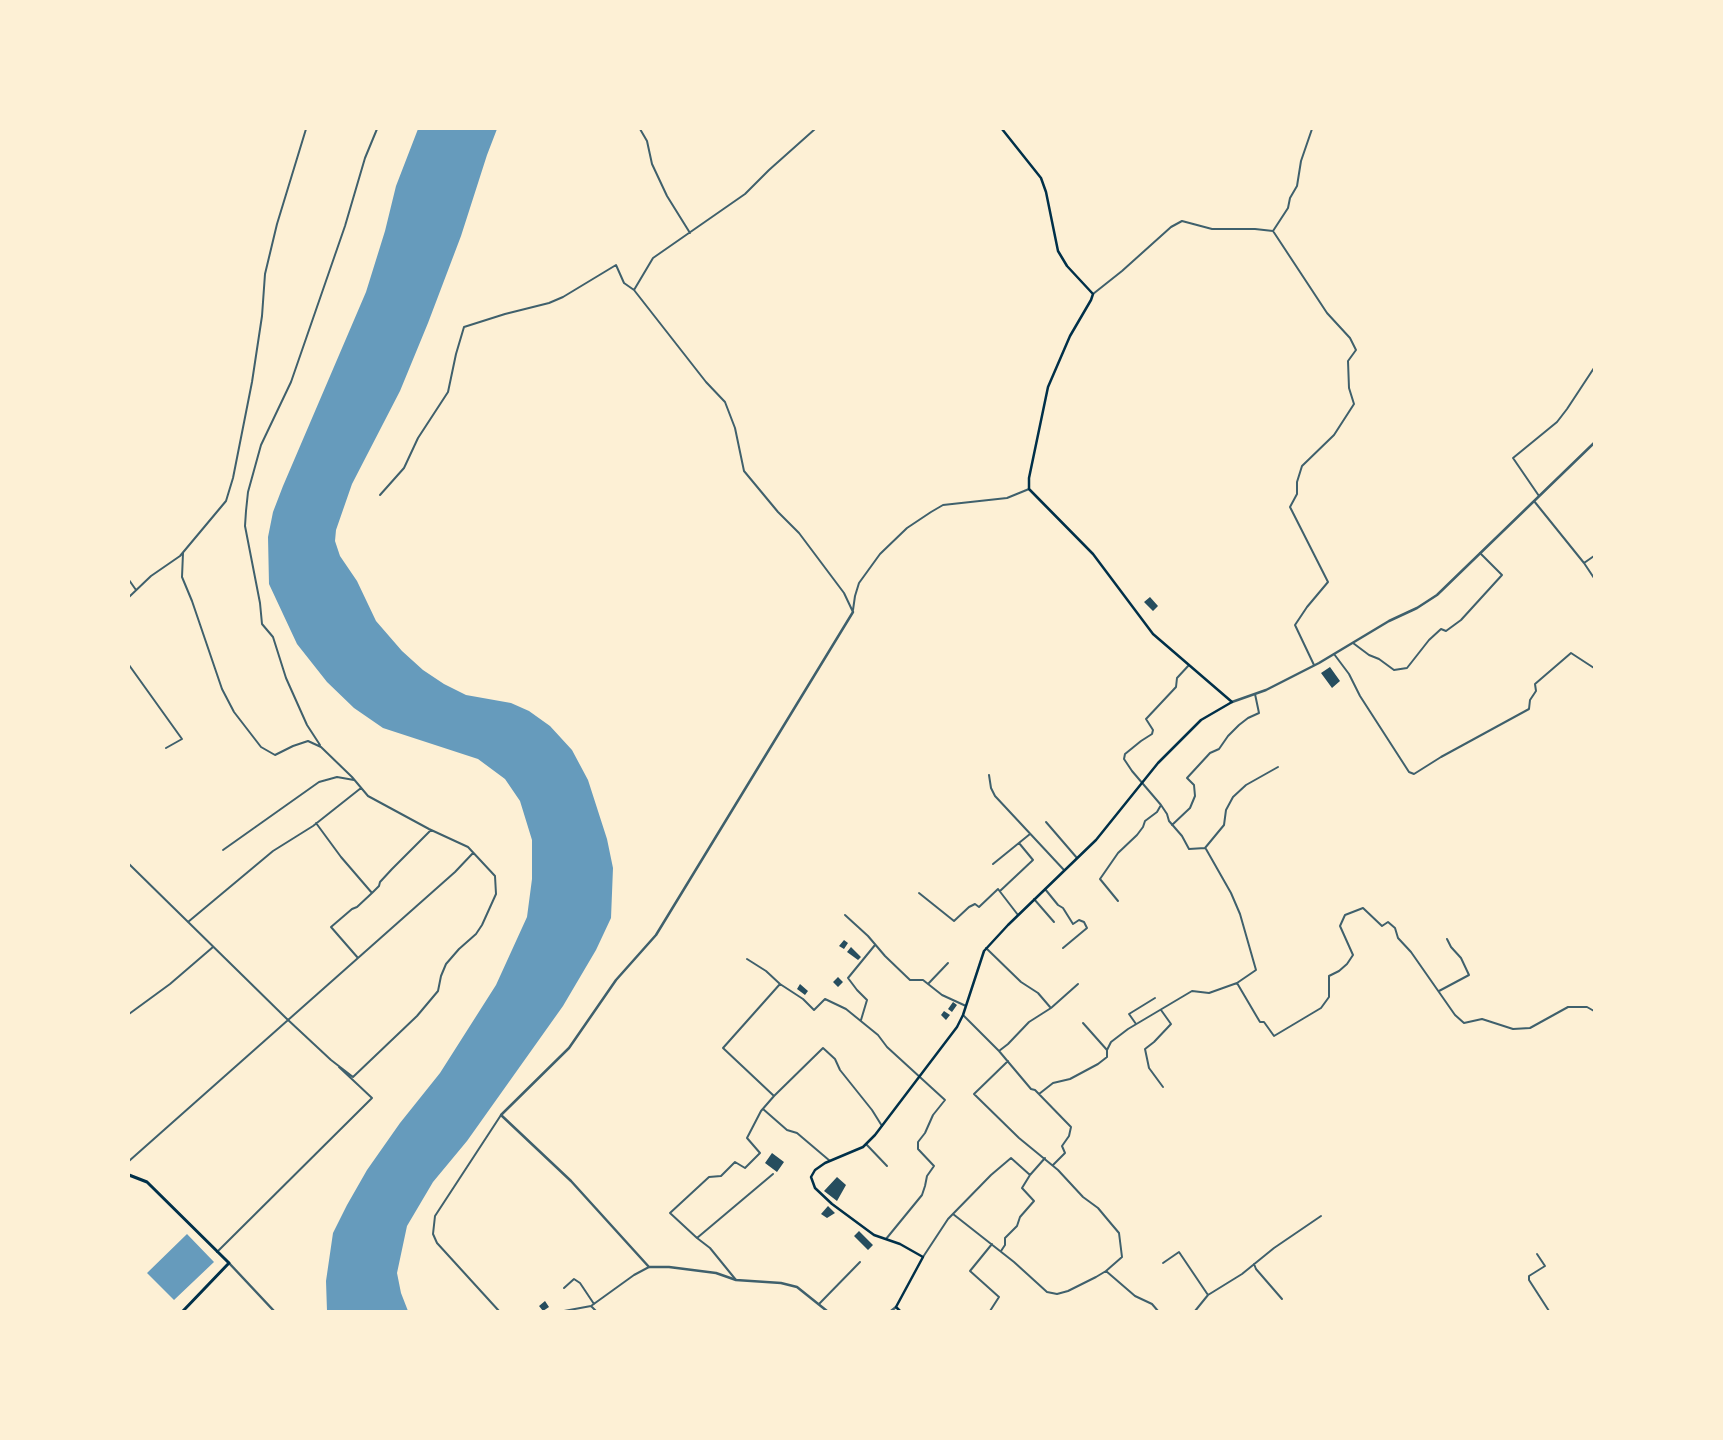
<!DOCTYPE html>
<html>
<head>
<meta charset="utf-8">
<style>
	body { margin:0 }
	#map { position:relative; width:1723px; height:1440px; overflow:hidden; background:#fdf0d5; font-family:"Work Sans",sans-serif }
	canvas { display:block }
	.frame { position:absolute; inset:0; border:130px solid #fdf0d5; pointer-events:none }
</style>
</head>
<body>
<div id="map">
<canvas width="1723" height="1440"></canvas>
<div class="frame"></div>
</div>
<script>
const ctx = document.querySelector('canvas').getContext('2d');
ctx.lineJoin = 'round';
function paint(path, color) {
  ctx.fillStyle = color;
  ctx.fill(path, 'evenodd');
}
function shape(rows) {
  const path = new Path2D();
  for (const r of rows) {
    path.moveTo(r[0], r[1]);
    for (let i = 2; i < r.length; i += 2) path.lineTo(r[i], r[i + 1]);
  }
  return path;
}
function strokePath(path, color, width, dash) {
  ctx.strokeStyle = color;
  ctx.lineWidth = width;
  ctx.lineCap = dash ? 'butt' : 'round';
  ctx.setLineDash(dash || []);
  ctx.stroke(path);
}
const water = shape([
	[418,129,497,129,487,155,461,236,428,323,400,391,352,484,336,530,335,541,340,556,357,581,376,621,402,651,423,670,444,684,466,695,511,703,529,711,550,726,572,750,588,780,607,839,613,868,611,918,596,950,563,1006,467,1141,433,1182,407,1226,397,1273,401,1293,408,1311,327,1311,326,1281,333,1233,347,1205,367,1170,400,1123,440,1073,496,985,527,917,532,879,532,840,520,801,505,779,478,759,383,728,354,708,327,682,297,644,269,584,268,537,273,512,283,486,366,292,385,231,396,186],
	[187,1234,214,1262,174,1300,147,1273]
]);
const building = shape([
	[1150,597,1158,606,1153,611,1144,602],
	[1330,667,1340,681,1332,688,1321,673],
	[844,940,848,943,844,949,839,946],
	[851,947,861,957,858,960,847,952],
	[838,977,843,982,838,987,833,982],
	[800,984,808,991,805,995,797,989],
	[953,1002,957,1005,952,1012,948,1009],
	[944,1011,950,1015,946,1020,941,1015],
	[772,1153,784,1162,777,1172,765,1163],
	[837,1177,846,1185,837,1201,824,1191],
	[828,1206,835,1213,827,1218,821,1214],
	[859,1231,873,1245,868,1250,854,1236],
	[545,1301,549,1307,543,1311,539,1306]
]);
const minor = shape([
	[640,129,647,141,652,164,667,196,690,233],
	[815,129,769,170,745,194,653,258,634,290,706,382,725,402,735,428,744,471,778,512,799,533,844,593,853,612],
	[1273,231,1327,313,1350,338,1356,350,1348,361,1349,388,1354,404,1334,435,1302,466,1297,482,1297,494,1290,507,1328,582,1307,607,1295,625,1314,665],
	[1093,294,1122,271,1171,227,1182,221,1212,229,1255,229,1273,231,1288,208,1290,198,1297,186,1301,161,1312,129],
	[380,495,404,468,418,438,448,392,456,354,464,327,505,314,549,303,563,297,616,265,624,283,634,290],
	[1539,496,1513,458,1557,422,1567,409,1594,368],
	[1534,501,1584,563,1594,578],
	[183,553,182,577,192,601,222,689,234,712,261,747,275,755,293,746,308,741,321,747,352,777,368,796,429,829,468,847,495,876,496,894,482,925,476,934,459,949,446,964,441,976,438,991,417,1016,353,1077,331,1060,287,1019],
	[1584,563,1594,556],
	[129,580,136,590],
	[129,597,151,576,180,556,226,501,233,478,252,382,262,316,265,274,277,224,306,129],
	[853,610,855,596,859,583,880,554,907,528,931,512,943,505,1007,498,1029,489],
	[1353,643,1369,655,1379,659,1394,670,1407,668,1429,640,1441,629,1446,631,1461,620,1502,575,1480,553],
	[1334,654,1349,674,1360,696,1409,772,1414,774,1441,757,1529,709,1530,700,1536,691,1535,684,1571,653,1594,668],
	[129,665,182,739,166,748],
	[1189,665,1177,678,1176,687,1146,719,1153,730,1152,734,1141,741,1125,754,1124,759,1132,771,1161,805,1167,814,1169,821,1182,836,1189,849,1205,848,1224,825,1226,810,1233,797,1246,785,1278,767],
	[320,745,307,725,286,678,273,637,262,624,260,603,245,526,246,511,248,492,261,445,291,382,345,226,365,158,377,129],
	[989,775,991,788,995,796,1064,870],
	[1046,822,1077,858],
	[316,823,341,857,372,893,357,907,352,909,331,927,358,958],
	[1172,825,1190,808,1195,796,1194,785,1187,778,1210,753,1219,749,1228,736,1239,725,1248,718,1259,713,1255,694],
	[1206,849,1231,893,1240,914,1256,970,1237,983],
	[223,850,319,782,337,777,354,780],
	[129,864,288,1020],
	[993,864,1030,834],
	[1045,889,1058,905,1063,908,1073,924,1079,920,1084,922,1087,928,1063,948],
	[1000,891,1033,860,1019,843],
	[372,893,379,886,380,882,392,869,431,830],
	[919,893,954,921,969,907,975,904,979,907,998,889,1018,915],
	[1034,899,1054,922],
	[1118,901,1100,879,1118,853,1137,835,1143,827,1145,821,1157,812,1161,805],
	[845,915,868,936,885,956,910,980,923,980,942,995,966,1006],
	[188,922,273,851,313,826,361,788],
	[986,948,1021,982,1038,993,1050,1007],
	[747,959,766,971,780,984,723,1048,774,1096],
	[780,984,803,999,814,1010,825,999,846,1009,878,1035,887,1047,945,1100,933,1115,925,1133,918,1142,918,1149,934,1166,927,1176,925,1186,922,1195,886,1239],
	[928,984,948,963],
	[1439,991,1469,975,1461,958,1451,947,1447,939],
	[1161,1010,1171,1024,1154,1042,1145,1049,1149,1068,1163,1087],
	[129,1014,170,984,213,947],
	[963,1015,999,1051,1031,1089,1035,1090,1071,1127,1069,1136,1062,1146,1065,1153,1053,1165],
	[861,1020,867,1000,857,990,848,978,875,945],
	[1083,1023,1107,1050],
	[1136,1024,1129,1014,1155,998],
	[999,1051,1008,1044,1029,1022,1051,1008,1078,984],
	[1008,1061,974,1094,1019,1138,1058,1170,1083,1197,1098,1208,1108,1220,1119,1233,1122,1257,1106,1271,1135,1296,1152,1304,1158,1311],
	[1039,1094,1053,1083,1070,1079,1098,1064,1107,1057,1107,1050,1111,1042,1128,1029,1192,991,1209,993,1237,983,1257,1017,1260,1022,1264,1022,1274,1036,1321,1008,1329,997,1329,976,1339,971,1347,964,1353,955,1340,926,1345,915,1363,908,1382,926,1388,922,1395,928,1398,938,1411,952,1455,1015,1464,1023,1482,1019,1513,1029,1530,1028,1568,1007,1587,1007,1594,1011],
	[763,1109,787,1130,797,1133,830,1161],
	[866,1144,887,1166],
	[129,1161,455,872,473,853],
	[953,1214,1014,1262,1047,1292,1057,1294,1068,1291,1096,1277,1106,1271],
	[697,1238,773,1174],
	[1001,1251,1005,1245,1005,1238,1017,1226,1020,1217,1034,1201,1022,1188,1030,1175,1045,1158],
	[217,1252,372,1098,339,1067],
	[1537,1254,1545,1266,1529,1276,1529,1280,1549,1311],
	[923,1257,948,1219,991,1175,1011,1158,1030,1175],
	[1163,1263,1179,1252,1208,1295],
	[1254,1264,1256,1269,1282,1299],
	[736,1280,710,1248,697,1238,670,1213,709,1177,721,1176,735,1162,745,1168,760,1153,747,1138,761,1111,774,1096,823,1048,835,1059,840,1070,872,1110,882,1126],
	[564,1288,574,1279,580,1283,594,1304],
	[819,1304,860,1262],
	[591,1306,596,1311],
	[499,1311,437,1243,433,1234,435,1216,501,1115],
	[564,1311,591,1306,634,1275,649,1267],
	[990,1311,999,1297,970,1271,992,1244],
	[1195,1311,1208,1295,1242,1274,1274,1248,1321,1216]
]);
const tertiary = shape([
	[1232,702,1266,690,1319,663,1389,621,1417,608,1437,595,1594,443],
	[229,1263,274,1311],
	[827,1311,797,1287,781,1283,736,1280,716,1273,669,1267,649,1267,571,1181,501,1115,569,1048,616,980,656,935,853,612],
	[891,1311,896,1307]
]);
const secondary = shape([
	[900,1311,896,1307,923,1257,900,1244,874,1235,832,1204,815,1188,811,1177,815,1170,825,1163,863,1147,875,1135,957,1027,963,1015,984,951,1008,925,1096,840,1158,763,1201,720,1232,702,1153,634,1093,554,1029,489,1029,478,1048,387,1070,336,1091,300,1093,294,1067,266,1058,251,1046,192,1041,178,1002,129]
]);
const trunk = shape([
	[129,1175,147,1182,229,1263,183,1311]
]);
paint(water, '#669bbc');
paint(building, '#264d5e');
strokePath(minor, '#3f606c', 2);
strokePath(tertiary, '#3f606c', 2.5);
strokePath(secondary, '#003049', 2.5);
strokePath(trunk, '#003049', 3);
</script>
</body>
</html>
